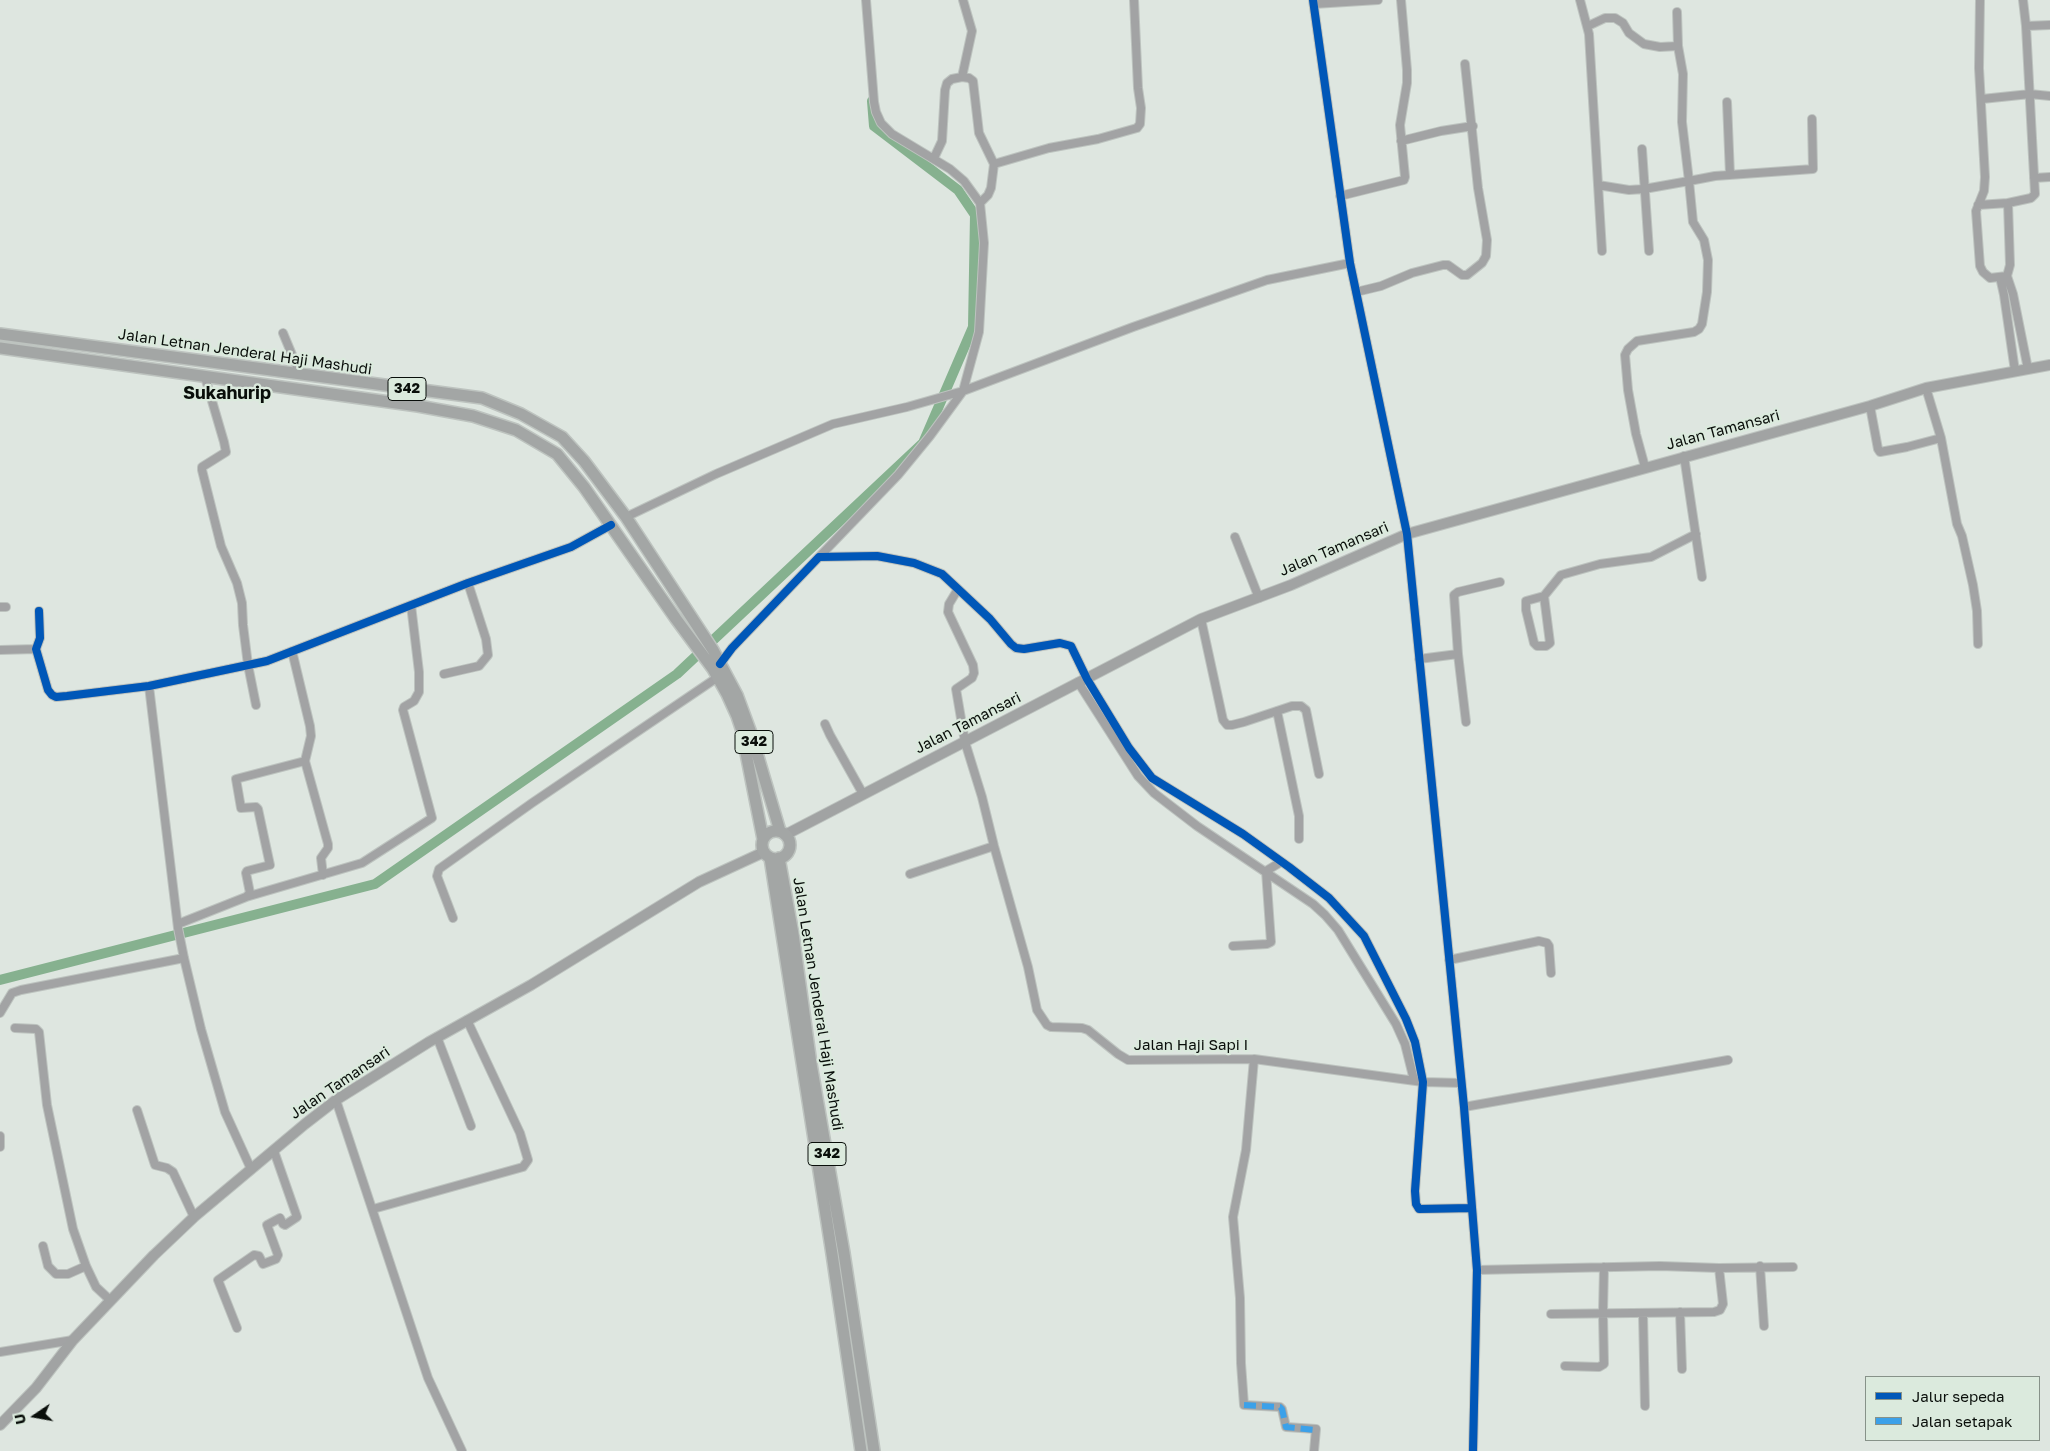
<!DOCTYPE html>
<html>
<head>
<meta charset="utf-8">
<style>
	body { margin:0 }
	#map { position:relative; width:2050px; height:1451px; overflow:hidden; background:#dee6e0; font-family:"Golos Text",sans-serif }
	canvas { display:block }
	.legend { position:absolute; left:1865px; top:1376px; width:175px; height:65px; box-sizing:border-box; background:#dbeadd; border:1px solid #879289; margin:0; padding:6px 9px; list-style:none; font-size:15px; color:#090e0a }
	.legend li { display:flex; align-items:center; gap:10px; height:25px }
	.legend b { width:25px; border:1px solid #879289 }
	.north { position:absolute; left:10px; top:1391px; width:50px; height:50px; -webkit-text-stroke:4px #dbeadd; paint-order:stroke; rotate:258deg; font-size:14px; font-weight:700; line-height:20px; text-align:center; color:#090e0a }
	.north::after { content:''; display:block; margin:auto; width:18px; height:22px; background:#090e0a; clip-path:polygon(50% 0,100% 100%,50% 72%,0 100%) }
</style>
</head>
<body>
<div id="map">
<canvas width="2050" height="1451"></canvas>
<ul class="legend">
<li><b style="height:6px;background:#0057b8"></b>Jalur sepeda</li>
<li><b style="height:6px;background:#3ca1e9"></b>Jalan setapak</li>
</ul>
<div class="north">U</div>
</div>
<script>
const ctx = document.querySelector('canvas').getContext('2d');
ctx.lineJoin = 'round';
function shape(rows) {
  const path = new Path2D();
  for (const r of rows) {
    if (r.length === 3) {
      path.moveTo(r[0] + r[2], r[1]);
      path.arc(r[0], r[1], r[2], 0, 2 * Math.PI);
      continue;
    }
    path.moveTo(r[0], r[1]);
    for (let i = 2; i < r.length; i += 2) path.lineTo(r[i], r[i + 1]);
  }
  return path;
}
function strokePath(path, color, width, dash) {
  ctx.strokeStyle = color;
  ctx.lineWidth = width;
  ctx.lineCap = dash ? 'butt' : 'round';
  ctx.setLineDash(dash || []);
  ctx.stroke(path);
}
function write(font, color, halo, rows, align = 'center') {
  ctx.font = font + ' "Golos Text",sans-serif';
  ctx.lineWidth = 4.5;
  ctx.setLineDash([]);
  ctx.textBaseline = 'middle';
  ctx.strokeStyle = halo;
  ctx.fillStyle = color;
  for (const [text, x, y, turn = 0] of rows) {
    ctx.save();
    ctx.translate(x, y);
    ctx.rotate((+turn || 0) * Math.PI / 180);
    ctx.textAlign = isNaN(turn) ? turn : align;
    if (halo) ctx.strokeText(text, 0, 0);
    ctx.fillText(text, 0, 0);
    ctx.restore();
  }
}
const canal = shape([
	[0,980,375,884,677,674,923,443,973,327,975,215,958,190,874,126,872,101]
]);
const minor = shape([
	[1313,0,1350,263,1407,534,1464,1107,1477,1270,1473,1451],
	[1580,0,1589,34,1602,251],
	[1980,0,1979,68,1985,177,1984,191,1976,211,1980,266,1983,272,1990,278,2007,276],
	[2023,0,2026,26],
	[1314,4,1378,0],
	[1677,12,1678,46],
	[1588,26,1605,18,1615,18,1623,23,1629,33,1644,44,1660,47,1678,46,1683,74,1682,122,1689,181,1715,176,1813,169,1812,119],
	[962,77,972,31,963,0],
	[1982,99,2030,94,2050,96],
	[1727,102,1730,175],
	[1401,141,1441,131,1473,126],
	[1642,149,1649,251],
	[934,158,942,141,945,90,947,83,952,79,962,77,969,78,973,81,979,133,994,164,991,188,988,195,980,203],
	[994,164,1049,148,1098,139,1137,128,1140,124,1141,108,1138,88,1134,0],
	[2034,178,2050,177],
	[1598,185,1629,190,1644,189,1689,181,1693,222,1704,240,1708,260,1707,292,1702,324,1699,329,1694,332,1637,341,1628,349,1625,355,1628,390,1636,434,1645,467],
	[1340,196,1404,180,1405,177,1400,125,1407,83,1407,70,1401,0],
	[1978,205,2008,203],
	[2000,277,2004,295,2015,371],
	[1356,292,1381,286,1412,273,1443,265,1448,265,1462,275,1467,275,1482,263,1486,256,1487,240,1478,188,1465,64],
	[283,333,300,374],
	[2028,369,2013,294,2007,276,2010,265,2008,203,2031,198,2035,194,2026,26,2050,25],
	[205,377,224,442,226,452,202,467,202,470,221,546,237,583,242,603,243,625,248,665,256,705],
	[1926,388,1941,438,1957,524,1962,536,1973,585,1977,611,1978,644],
	[1870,406,1878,449,1880,452,1907,447,1941,438],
	[1684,456,1702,577],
	[626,517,716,474,833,424,907,407,963,391,1133,327,1267,280,1350,263],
	[1235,537,1259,598],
	[819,557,898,475,930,436,963,391,979,332,984,243,980,203,964,181,950,169,892,134,881,123,876,112,874,102,866,0],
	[958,589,949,604,948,612,973,665,974,673,972,678,956,689,965,742,982,797,994,846,1028,967,1037,1010,1047,1025,1051,1027,1082,1028,1088,1030,1118,1054,1128,1060,1254,1059,1423,1082,1461,1083],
	[1544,596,1526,601,1526,610,1534,643,1537,646,1546,646,1550,643,1544,596,1561,575,1600,564,1651,557,1696,534],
	[0,607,6,607],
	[39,611,40,638,36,649,48,690,52,695,56,697,67,696,149,686,267,661,468,583,571,547,611,525],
	[1201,619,1223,720,1227,725,1232,725,1244,722,1292,706,1301,706,1306,710,1319,774],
	[0,650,36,649],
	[292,651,310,726,311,736,305,761,328,844,328,848,321,858,323,875],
	[1419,659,1458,654],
	[720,664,732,648,819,557,877,556,914,563,942,574,990,619,1011,644,1016,648,1024,649,1060,643,1071,646,1087,679,1129,748,1152,778,1243,834,1289,867,1329,898,1364,936,1406,1019,1415,1042,1423,1082,1415,1191,1416,1204,1419,1209,1472,1208],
	[444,674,479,666,488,655,486,639,468,583],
	[1078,682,1138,776,1154,793,1197,826,1313,904,1325,915,1338,930,1396,1024,1405,1044,1414,1080],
	[149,686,178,928,184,958,201,1029,225,1112,251,1169],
	[1277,711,1299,816,1299,839],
	[1466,722,1458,654,1454,595,1458,592,1500,582],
	[825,724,830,735,863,794],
	[910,874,994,846],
	[246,897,362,863,432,818,403,710,404,707,414,701,419,692,419,672,411,605],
	[453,918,437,876,439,869,532,803,718,677],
	[178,924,246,897,250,893,246,873,247,871,270,865,258,809,256,807,241,808,236,779,305,761],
	[1233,946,1267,944,1271,942,1266,871,1281,862],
	[1449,960,1539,941,1547,943,1549,946,1551,973],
	[0,1013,12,993,21,990,184,958],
	[15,1028,36,1029,39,1032,47,1105,73,1229,86,1266,96,1287,110,1300],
	[437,1037,471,1126],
	[1254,1059,1246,1150,1233,1217,1240,1298,1241,1363,1244,1405,1280,1407,1282,1409,1286,1427,1316,1429,1314,1451],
	[336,1100,428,1378,462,1451],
	[1464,1107,1728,1060],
	[137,1110,155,1165,167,1168,173,1172,194,1217],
	[0,1136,0,1147],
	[373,1209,523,1167,528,1160,520,1133,467,1020],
	[43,1246,48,1266,56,1274,68,1274,86,1266],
	[1760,1266,1764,1326],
	[1477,1270,1660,1266,1719,1268,1793,1267],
	[1680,1312,1682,1369],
	[1643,1313,1645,1406],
	[1551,1314,1714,1312,1720,1310,1723,1304,1719,1268],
	[237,1328,218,1280,254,1255,259,1256,263,1264,276,1259,278,1255,267,1225,280,1218,283,1224,285,1225,297,1217,274,1151],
	[0,1352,73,1340],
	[1565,1366,1599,1367,1604,1364,1603,1313,1604,1267]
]);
const secondary = shape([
	[785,835,1201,619,1291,585,1407,534,1870,406,1926,388,2050,365],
	[0,1425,36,1388,73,1340,154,1255,194,1217,305,1124,336,1100,429,1042,531,985,699,882,764,852]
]);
const primary = shape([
	[0,334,482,398,521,414,562,437,584,461,626,517,713,650,737,695,751,733,780,831],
	[0,348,418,406,473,416,516,430,557,454,584,487,676,619,713,669,727,694,737,716,741,728,763,839],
	[776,845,14],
	[770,858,832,1254,861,1451],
	[779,858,793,934,811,1064,844,1253,874,1451]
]);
const quiet = shape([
	[1244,1405,1280,1407,1282,1409,1286,1427,1316,1430]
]);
const cycleway = shape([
	[1313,0,1350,263,1407,534,1464,1107,1477,1270,1473,1451],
	[39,611,40,638,36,649,48,690,52,695,56,697,67,696,149,686,267,661,468,583,571,547,611,525],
	[720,664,732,648,819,557,877,556,914,563,942,574,990,619,1011,644,1016,648,1024,649,1060,643,1071,646,1087,679,1129,748,1152,778,1243,834,1289,867,1329,898,1364,936,1406,1019,1415,1042,1423,1082,1415,1191,1416,1204,1419,1209,1472,1208]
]);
const shields = [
	[407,389,38],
	[754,742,38],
	[827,1154,38]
];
const shieldNames = [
	["342",407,389],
	["342",754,742],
	["342",827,1154]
];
const streetNames = [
	["Jalan Letnan Jenderal Haji Mashudi",245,352,8],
	["Jalan Tamansari",1723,430,-15],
	["Jalan Tamansari",1334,549,-23],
	["Jalan Tamansari",968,723,-27],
	["Jalan Letnan Jenderal Haji Mashudi",818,1004,81],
	["Jalan Haji Sapi I",1191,1045],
	["Jalan Tamansari",340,1083,-34]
];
const quarterNames = [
	["Sukahurip",227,393]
];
strokePath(canal, '#86b18f', 10);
strokePath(minor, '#bdc3bf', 10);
strokePath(secondary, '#bdc3bf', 12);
strokePath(primary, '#bdc3bf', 14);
strokePath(minor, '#a2a3a4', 8);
strokePath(secondary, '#a1a3a3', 10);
strokePath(primary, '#a3a6a5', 11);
strokePath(quiet, '#3ca1e9', 6, [12, 6]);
strokePath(cycleway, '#0057b8', 8);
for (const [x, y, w] of shields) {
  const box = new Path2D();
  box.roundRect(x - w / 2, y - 11.5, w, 23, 4);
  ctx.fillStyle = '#dbeadd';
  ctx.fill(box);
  strokePath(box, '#090e0a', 1);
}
write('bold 14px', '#090e0a', null, shieldNames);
write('15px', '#090e0a', '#dbeadd', streetNames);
write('bold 18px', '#090e0a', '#dbeadd', quarterNames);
</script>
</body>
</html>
